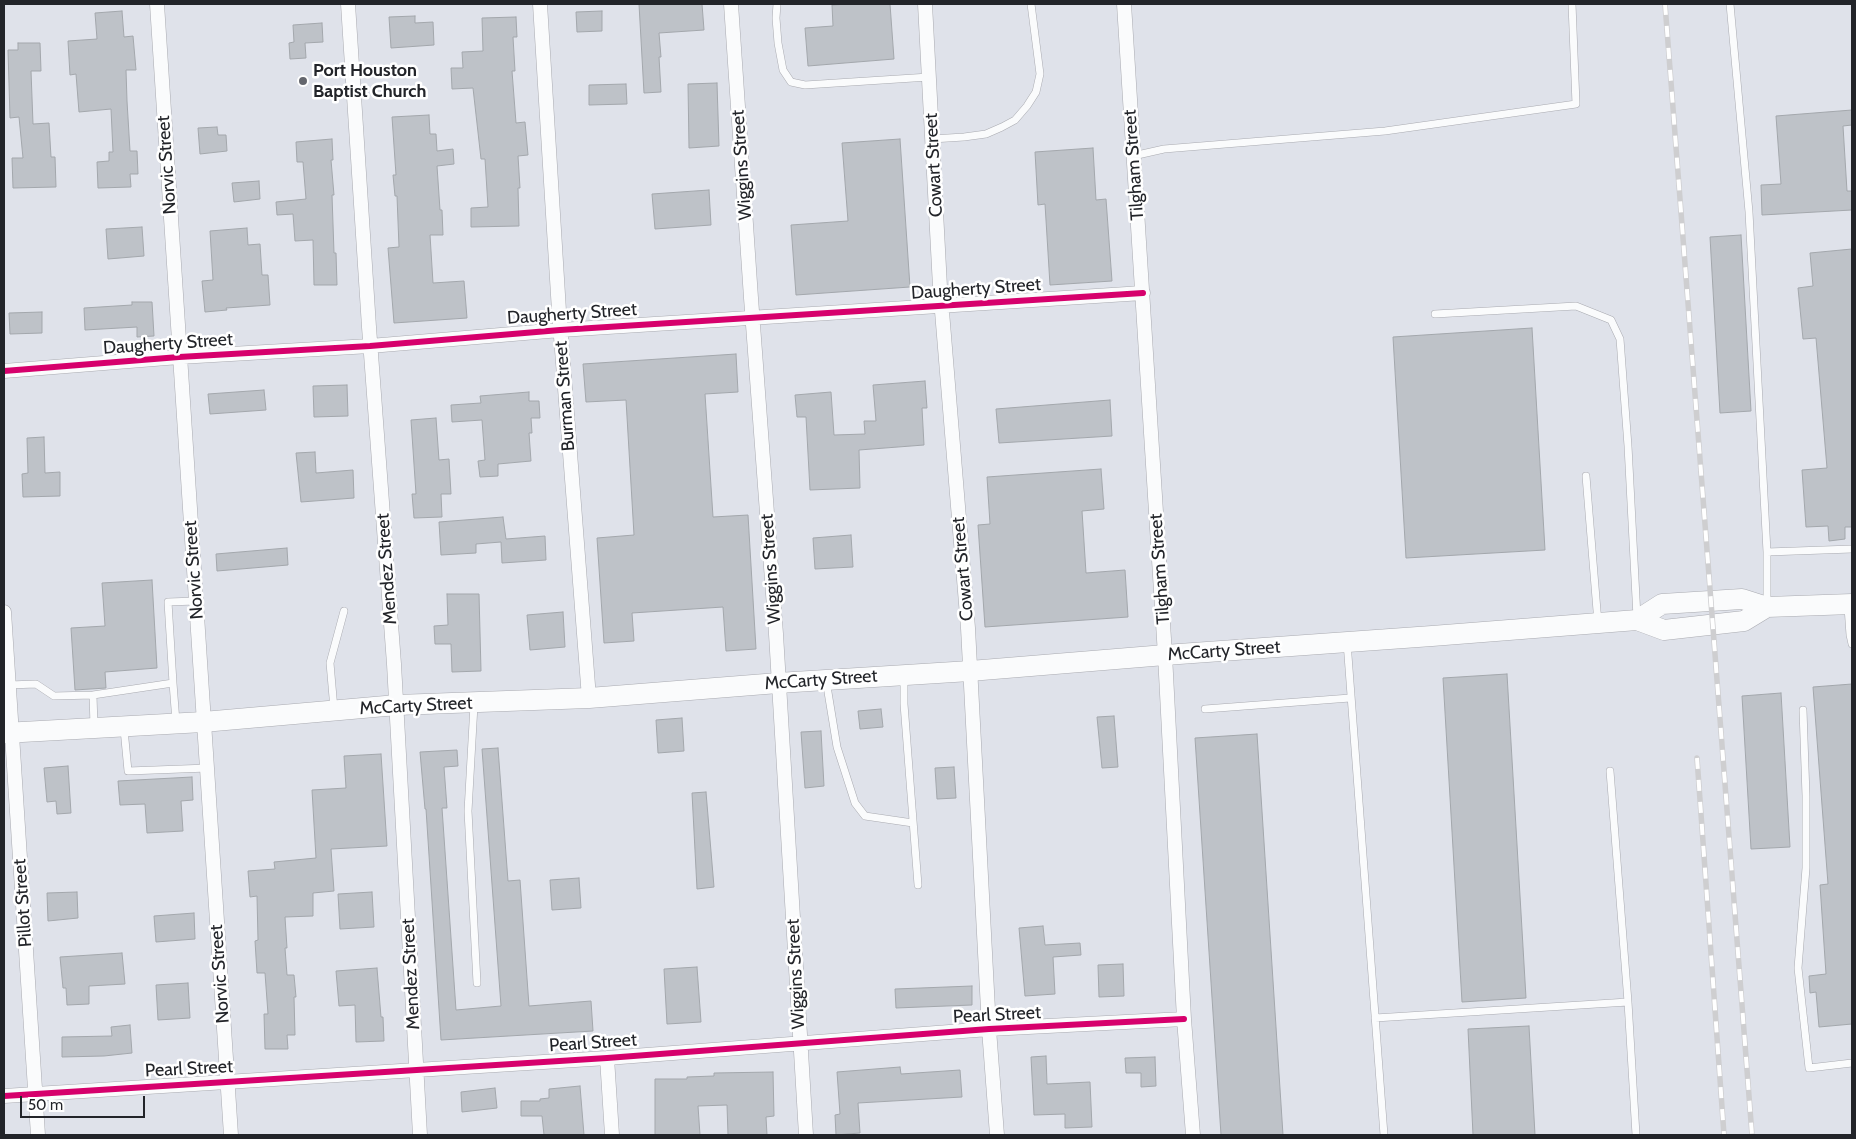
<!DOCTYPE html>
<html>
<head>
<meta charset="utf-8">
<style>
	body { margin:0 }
	#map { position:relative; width:1856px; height:1139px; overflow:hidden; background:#dfe2ea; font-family:Cabin,sans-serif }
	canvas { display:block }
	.frame { position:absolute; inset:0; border:5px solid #222429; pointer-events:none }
	.scale { position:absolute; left:20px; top:1096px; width:125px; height:22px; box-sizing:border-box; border:2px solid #222429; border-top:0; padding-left:6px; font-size:15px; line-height:18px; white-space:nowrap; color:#222429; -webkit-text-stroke:4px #fff; paint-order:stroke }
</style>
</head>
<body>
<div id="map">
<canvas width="1856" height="1139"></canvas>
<div class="frame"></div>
<div class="scale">50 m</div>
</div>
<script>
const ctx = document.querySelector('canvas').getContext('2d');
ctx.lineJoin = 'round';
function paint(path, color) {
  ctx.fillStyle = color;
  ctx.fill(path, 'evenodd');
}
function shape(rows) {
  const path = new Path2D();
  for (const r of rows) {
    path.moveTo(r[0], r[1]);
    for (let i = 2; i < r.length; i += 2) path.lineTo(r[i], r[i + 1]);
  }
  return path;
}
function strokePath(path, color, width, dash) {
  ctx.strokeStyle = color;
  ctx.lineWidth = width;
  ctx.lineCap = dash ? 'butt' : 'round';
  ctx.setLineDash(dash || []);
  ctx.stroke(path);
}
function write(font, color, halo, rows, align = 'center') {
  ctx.font = font + ' Cabin,sans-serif';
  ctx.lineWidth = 5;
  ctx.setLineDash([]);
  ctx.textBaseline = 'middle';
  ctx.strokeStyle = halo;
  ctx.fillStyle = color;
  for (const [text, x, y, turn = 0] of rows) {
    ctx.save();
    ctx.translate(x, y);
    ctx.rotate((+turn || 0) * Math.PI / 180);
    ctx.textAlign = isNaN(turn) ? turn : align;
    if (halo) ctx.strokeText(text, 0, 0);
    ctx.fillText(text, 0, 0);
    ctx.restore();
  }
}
const building = shape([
	[639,4,702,4,704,30,659,33,661,57,659,57,661,92,644,93,639,4],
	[849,4,890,4,894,59,808,66,805,28,833,26,832,5,849,4],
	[122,11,124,37,133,36,136,70,126,70,127,101,130,151,137,151,138,174,130,174,131,187,98,188,97,162,109,161,109,152,113,152,111,109,79,112,76,74,70,75,68,41,97,39,95,13,122,11],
	[602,11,602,31,577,32,576,12,602,11],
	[415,16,415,23,433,22,434,45,391,48,389,17,415,16],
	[516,17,517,37,513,37,515,71,512,71,516,123,525,122,528,155,518,156,520,188,518,188,519,226,471,227,471,208,488,207,485,159,481,159,473,88,452,89,451,68,463,68,462,52,483,51,482,18,516,17],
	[322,23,323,42,305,43,306,58,290,59,289,43,294,42,293,25,322,23],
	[18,43,40,43,41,71,31,71,33,124,49,123,51,157,55,157,56,187,13,188,12,158,23,158,19,117,10,118,8,50,18,50,18,43],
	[717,83,719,146,689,148,688,84,717,83],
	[626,84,627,104,589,105,589,85,626,84],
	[1852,110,1852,125,1843,126,1847,191,1852,191,1852,210,1762,215,1761,185,1781,184,1776,116,1852,110],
	[429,115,430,134,436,134,437,151,453,149,454,164,437,166,440,210,442,210,443,235,430,235,433,283,464,281,467,318,394,323,388,248,399,247,397,196,395,196,393,175,396,175,392,117,429,115],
	[217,127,218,135,226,135,227,151,200,154,198,128,217,127],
	[332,139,333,160,331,160,334,195,332,195,334,253,336,253,337,285,314,285,313,240,295,241,293,214,277,215,276,202,306,199,303,162,297,162,296,142,332,139],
	[900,139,910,287,796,295,791,225,848,221,842,143,900,139],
	[1093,148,1096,200,1106,199,1112,281,1050,285,1045,204,1038,205,1035,152,1093,148],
	[259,181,260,199,234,202,232,183,259,181],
	[709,190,711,225,655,229,652,194,709,190],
	[142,227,144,256,108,259,106,229,142,227],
	[247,228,248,245,260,244,262,275,268,275,270,305,226,308,227,310,205,312,202,281,213,280,210,231,247,228],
	[1741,235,1751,411,1720,413,1710,237,1741,235],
	[1852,249,1852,527,1845,527,1845,539,1829,541,1828,526,1806,527,1802,470,1827,468,1816,338,1803,339,1798,288,1813,286,1810,253,1852,249],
	[132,302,152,302,154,336,137,337,137,327,85,330,84,308,132,305,132,302],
	[42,312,42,333,10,334,9,313,42,312],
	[1532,328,1545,550,1406,558,1393,337,1532,328],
	[736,354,738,392,705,394,713,517,748,515,756,649,726,651,723,607,632,613,634,641,604,643,597,538,634,535,626,400,586,402,583,364,736,354],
	[925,381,927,408,922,408,924,445,859,450,860,488,810,490,806,417,797,417,795,395,831,392,834,435,865,434,864,421,876,421,873,385,925,381],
	[347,385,348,416,314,417,313,386,347,385],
	[264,390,266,410,210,414,208,394,264,390],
	[529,392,529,401,539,401,540,418,531,418,532,433,529,433,531,461,498,464,498,476,480,477,478,461,485,460,482,420,452,422,451,405,481,403,480,396,529,392],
	[1110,400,1112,436,999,443,996,409,1110,400],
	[436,418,439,460,449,459,451,494,441,494,442,517,414,518,412,494,416,494,411,420,436,418],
	[44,437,45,473,60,472,60,496,23,497,22,474,28,473,27,438,44,437],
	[315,452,316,473,353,470,354,498,301,502,296,453,315,452],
	[1101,469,1104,509,1082,511,1086,573,1125,570,1128,617,985,627,978,525,990,524,987,477,1101,469],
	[503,517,506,539,545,536,546,560,502,563,501,542,476,544,476,553,441,555,439,522,503,517],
	[851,535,853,567,815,569,813,538,851,535],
	[287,548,288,565,217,571,216,554,287,548],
	[152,580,157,668,105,672,106,688,75,690,71,628,105,626,102,583,152,580],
	[447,594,479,594,481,671,452,672,451,644,435,644,434,626,448,625,447,594],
	[563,612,565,647,530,650,527,615,563,612],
	[1507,674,1526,998,1462,1002,1443,678,1507,674],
	[1852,684,1852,1024,1819,1027,1816,992,1810,993,1809,976,1826,974,1820,885,1828,884,1813,687,1852,684],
	[1781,693,1790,847,1751,849,1742,696,1781,693],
	[881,709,883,727,860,729,858,711,881,709],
	[1114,716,1118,767,1102,768,1097,717,1114,716],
	[682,718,684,751,658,753,656,720,682,718],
	[821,731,824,786,805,788,801,732,821,731],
	[1257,734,1283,1135,1221,1135,1195,738,1257,734],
	[498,748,508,881,520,880,529,1006,591,1001,593,1031,441,1040,426,809,425,809,420,752,457,750,458,766,444,767,447,808,442,808,456,1010,501,1006,482,749,498,748],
	[381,754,387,846,331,849,334,891,313,893,313,916,285,917,287,948,285,948,287,975,294,975,296,997,294,997,295,1035,287,1035,288,1049,265,1049,264,1014,268,1014,265,973,257,973,255,941,258,940,257,896,250,897,248,871,275,869,274,862,316,858,312,790,346,788,344,756,381,754],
	[68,766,71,813,57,814,56,801,47,802,44,768,68,766],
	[954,767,956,798,937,799,935,768,954,767],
	[192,777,193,800,181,801,183,831,147,833,145,804,120,805,118,781,192,777],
	[706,792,714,887,697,889,692,793,706,792],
	[579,878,581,908,552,910,550,880,579,878],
	[77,892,78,918,48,921,47,893,77,892],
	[372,892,374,927,340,929,338,894,372,892],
	[194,913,195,939,156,942,154,916,194,913],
	[1043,926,1045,945,1080,943,1081,955,1053,957,1055,994,1025,996,1019,928,1043,926],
	[122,953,125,984,89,986,89,1004,67,1005,66,988,63,988,60,957,122,953],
	[1123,964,1124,996,1099,997,1098,965,1123,964],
	[697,967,701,1022,667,1024,664,969,697,967],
	[377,968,381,1017,383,1017,384,1041,356,1042,355,1005,339,1006,336,971,377,968],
	[188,983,190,1018,158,1020,156,985,188,983],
	[972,986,972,1005,896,1008,895,989,972,986],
	[130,1025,132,1053,104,1056,62,1057,62,1037,112,1036,111,1027,130,1025],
	[1529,1026,1535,1135,1473,1135,1468,1029,1529,1026],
	[1046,1056,1047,1084,1090,1082,1092,1127,1065,1128,1065,1114,1034,1115,1031,1057,1046,1056],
	[1155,1057,1156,1086,1141,1087,1141,1073,1126,1073,1125,1058,1155,1057],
	[900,1067,901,1074,960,1070,962,1097,858,1103,860,1133,836,1135,835,1115,840,1114,837,1072,900,1067],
	[773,1072,774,1116,766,1117,767,1135,728,1135,727,1105,698,1106,700,1135,655,1135,655,1079,687,1079,687,1077,714,1076,714,1073,773,1072],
	[580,1086,584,1135,544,1135,542,1116,521,1116,521,1101,540,1101,540,1099,549,1098,549,1089,580,1086],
	[495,1088,497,1108,462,1112,461,1092,495,1088]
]);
const lane = shape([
	[777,4,776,18,778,43,783,70,791,82,805,85,929,77],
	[1730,4,1749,212,1767,552],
	[932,139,964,137,986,134,1002,127,1015,120,1027,106,1036,92,1040,74,1031,4],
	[1133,156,1164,149,1385,131,1576,104,1572,4],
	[1435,314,1576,306,1611,320,1620,339,1628,446,1637,617],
	[1586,476,1598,623],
	[1767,604,1767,552,1852,549],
	[1848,607,1850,635,1852,644],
	[1347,642,1384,1135],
	[904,676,904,704,918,885],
	[826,680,837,747,855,803,865,816,913,823],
	[173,683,176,722],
	[9,685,36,684,54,696,93,695],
	[474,705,468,811,477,983],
	[334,709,330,663,344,611],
	[1205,709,1350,698],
	[1803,710,1806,796,1806,868,1798,968,1809,1068,1852,1063],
	[94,726,93,695,173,683,168,602,196,601],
	[124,729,128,771,208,768],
	[1610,771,1628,1002],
	[1375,1018,1628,1002,1636,1135]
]);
const street = shape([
	[157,4,231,1135],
	[348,4,369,327,394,664,420,1135],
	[540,4,559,311,589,698],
	[731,4,751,298,776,634,806,1135],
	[925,4,940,287,968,628,989,1029,997,1135],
	[1124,4,1165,655,1184,1019,1193,1135],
	[4,371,179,357,370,346,560,330,1143,293],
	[4,612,38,1135],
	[607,1058,612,1135],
	[4,1096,607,1058,989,1029,1184,1019]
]);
const secondary = shape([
	[1637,620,1662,604,1742,599,1767,607,1852,604],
	[4,733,203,722,397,705,589,698,778,683,970,671,1165,655,1432,636,1637,620,1664,630,1744,621,1767,607]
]);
const rail = shape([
	[1665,4,1752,1135],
	[1697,758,1724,1135]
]);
const cycleway = shape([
	[4,371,179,357,370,346,560,330,1143,293],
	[4,1096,607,1058,989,1029,1184,1019]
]);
const markers = [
	[303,81,5,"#64666d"]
];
const poiNames = [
	["Port Houston",313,71],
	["Baptist Church",313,92]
];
const streetNames = [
	["Norvic Street",167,165,-94],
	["Wiggins Street",742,165,-94],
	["Cowart Street",934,165,-93],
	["Tilgham Street",1134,165,-94],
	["Daugherty Street",976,289,-4],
	["Daugherty Street",572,314,-4],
	["Daugherty Street",168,344,-4],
	["Burman Street",565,396,-94],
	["Mendez Street",387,569,-94],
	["Wiggins Street",771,569,-94],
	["Cowart Street",963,569,-95],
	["Tilgham Street",1160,569,-94],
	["Norvic Street",194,570,-94],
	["McCarty Street",1224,651,-4],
	["McCarty Street",821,680,-4],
	["McCarty Street",416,706,-3],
	["Pillot Street",23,903,-94],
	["Norvic Street",220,974,-94],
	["Mendez Street",411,974,-93],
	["Wiggins Street",796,974,-93],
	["Pearl Street",997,1015,-3],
	["Pearl Street",593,1043,-4],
	["Pearl Street",189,1069,-3]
];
paint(building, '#bec2c8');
strokePath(building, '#a3a7ac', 1);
strokePath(lane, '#a9aab0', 8);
strokePath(street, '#a9aab0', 15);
strokePath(secondary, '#a9aab0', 21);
strokePath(lane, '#fafbfc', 7);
strokePath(street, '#fafbfc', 14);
strokePath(secondary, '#fafbfc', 20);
strokePath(rail, '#ceced0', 5.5);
strokePath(rail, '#fff', 4, [11]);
strokePath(cycleway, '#d6006c', 6);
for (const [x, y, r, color] of markers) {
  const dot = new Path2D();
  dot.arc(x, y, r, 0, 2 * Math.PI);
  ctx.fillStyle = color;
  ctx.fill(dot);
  strokePath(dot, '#fff', 2);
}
write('bold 18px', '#222429', '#fff', poiNames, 'left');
write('18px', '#222429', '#fff', streetNames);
</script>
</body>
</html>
